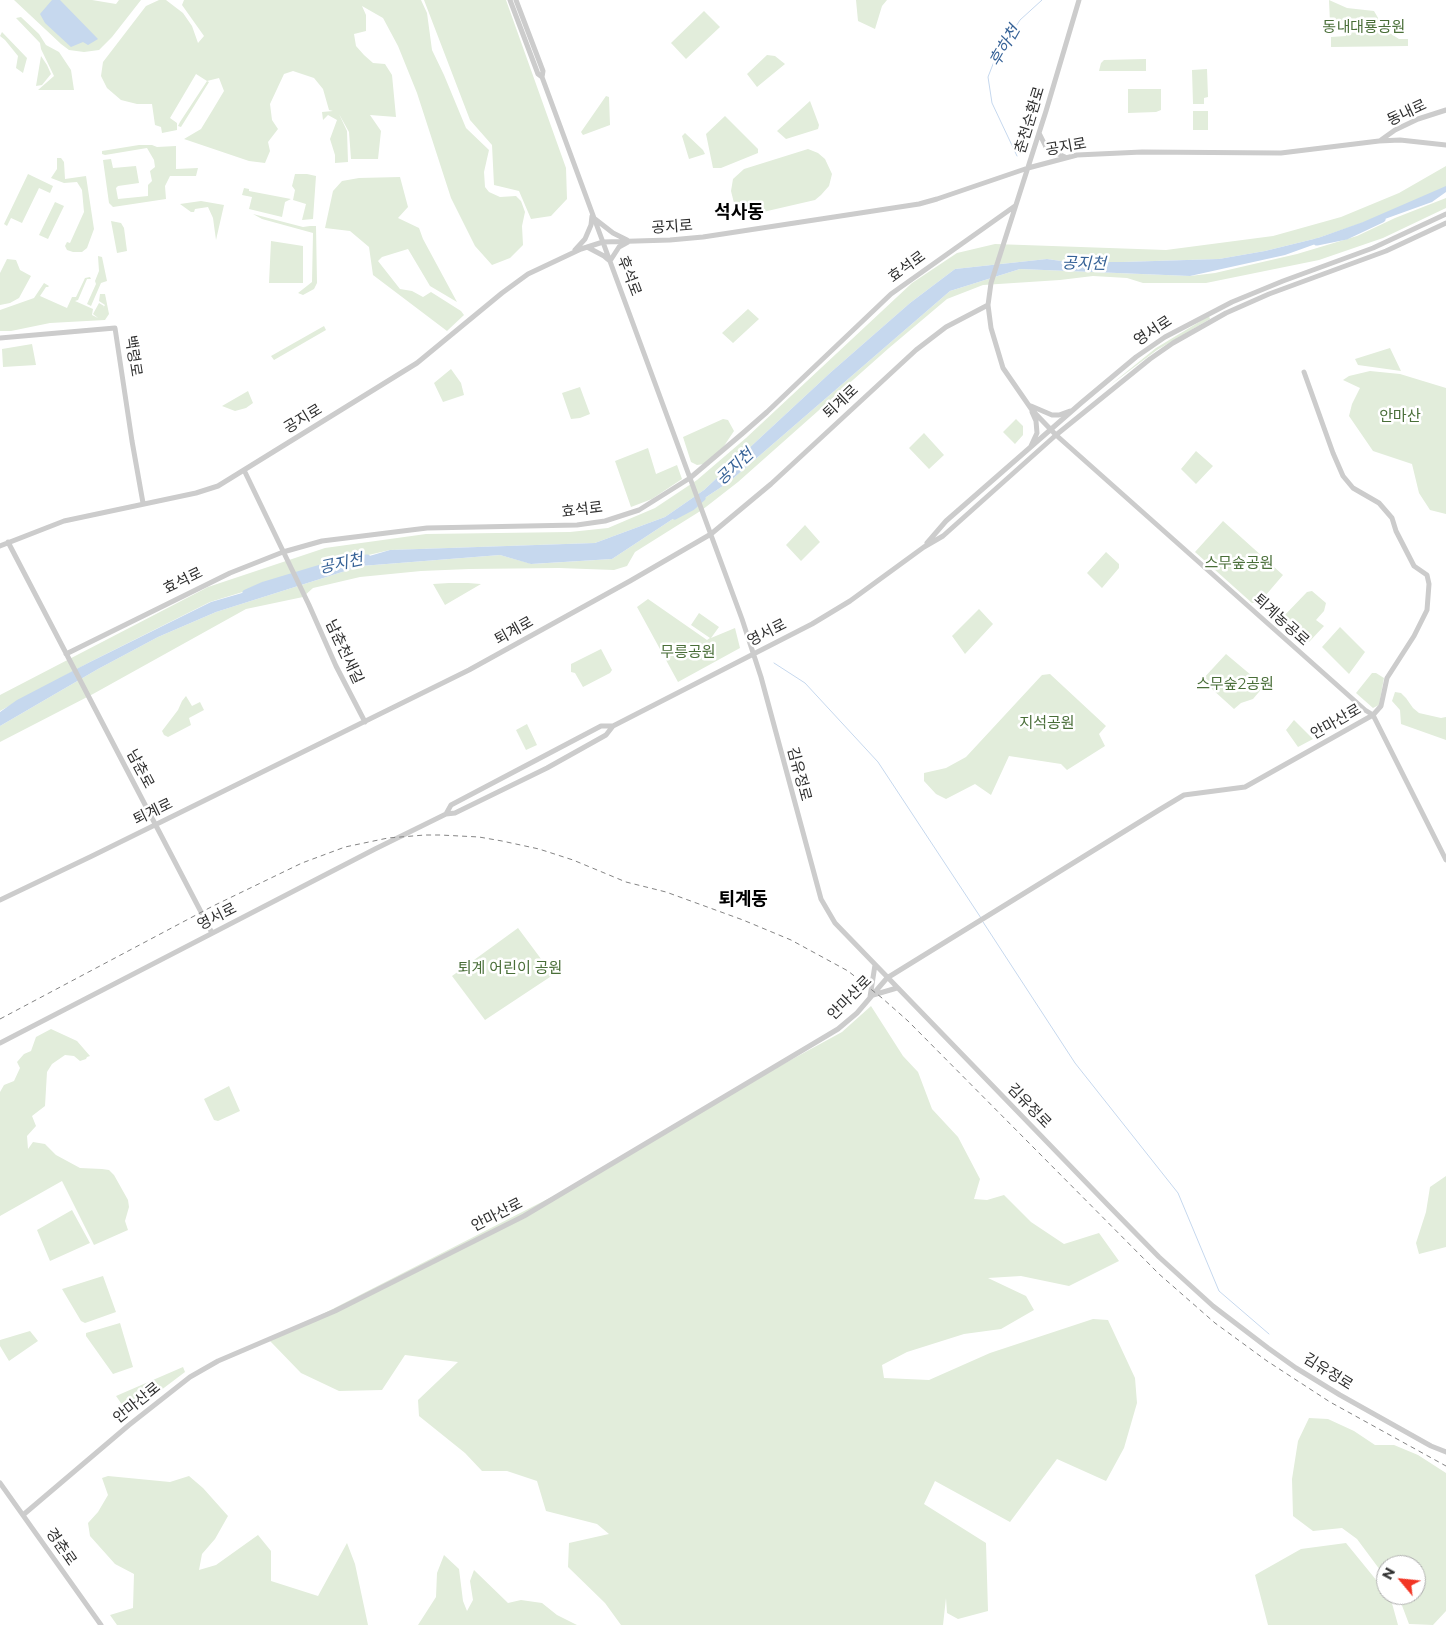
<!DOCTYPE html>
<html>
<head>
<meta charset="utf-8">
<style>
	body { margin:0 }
	#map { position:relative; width:1446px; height:1625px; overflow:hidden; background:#fff; font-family:Montserrat,sans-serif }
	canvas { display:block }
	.north { position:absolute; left:1376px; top:1555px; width:50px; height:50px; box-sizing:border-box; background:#fff; border:1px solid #acacac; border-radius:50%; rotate:298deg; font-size:14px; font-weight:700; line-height:20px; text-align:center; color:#2f2f2f }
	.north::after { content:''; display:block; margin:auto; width:18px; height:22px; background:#f23524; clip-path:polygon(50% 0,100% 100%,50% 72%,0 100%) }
</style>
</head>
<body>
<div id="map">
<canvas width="1446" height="1625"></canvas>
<div class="north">N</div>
</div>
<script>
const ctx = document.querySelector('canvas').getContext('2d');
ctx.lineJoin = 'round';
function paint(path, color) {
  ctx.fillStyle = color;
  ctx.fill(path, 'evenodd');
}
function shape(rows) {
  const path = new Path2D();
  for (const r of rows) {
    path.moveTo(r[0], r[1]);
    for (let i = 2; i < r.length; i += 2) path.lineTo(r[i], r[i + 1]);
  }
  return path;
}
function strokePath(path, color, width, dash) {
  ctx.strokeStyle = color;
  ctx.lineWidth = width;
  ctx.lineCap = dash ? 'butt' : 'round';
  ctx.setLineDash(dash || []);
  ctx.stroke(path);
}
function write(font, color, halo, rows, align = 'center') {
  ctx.font = font + ' Montserrat,"Noto Sans KR",sans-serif';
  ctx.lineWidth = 5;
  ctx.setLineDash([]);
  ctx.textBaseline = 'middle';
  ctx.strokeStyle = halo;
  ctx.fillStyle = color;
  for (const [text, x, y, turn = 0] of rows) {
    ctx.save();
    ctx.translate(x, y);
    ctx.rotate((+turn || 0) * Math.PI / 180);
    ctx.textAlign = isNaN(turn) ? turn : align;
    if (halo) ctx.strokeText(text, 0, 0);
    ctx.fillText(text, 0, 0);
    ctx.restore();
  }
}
const green = shape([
	[14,0,92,0,116,4,119,0,141,0,112,37,99,50,84,52,69,50,61,44],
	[159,0,166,0,183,13,192,26,198,43,204,36,182,5,184,0,421,0,427,13,432,50,444,75,466,128,489,150,484,172,485,187,489,192,500,197,516,196,521,201,525,212,522,226,523,245,510,258,492,265,475,246,451,198,417,93,398,46,383,18,362,6,366,15,366,31,354,34,356,46,364,55,373,63,385,64,392,75,396,117,370,115,381,131,378,159,351,159,349,132,339,114,347,131,348,162,335,163,335,155,330,139,337,120,328,115,323,120,322,112,333,111,329,110,323,89,314,78,293,71,284,74,270,104,272,120,278,129,268,142,270,151,265,163,249,161,184,139,201,129,212,111,224,91,219,78,207,81,209,82,181,127,178,126,180,122,207,81,196,74,170,118,177,123,177,130,162,133,161,127,155,125,152,104,137,104,121,100,107,88,101,76,103,62,146,6],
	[424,0,506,0,566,168,567,199,551,216,531,219,519,191,494,185,492,145,470,120],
	[856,0,887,0,882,6,875,29,858,21],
	[1329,0,1347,8,1374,11,1385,30,1399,39,1408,39,1408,46,1331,47,1331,37,1346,36,1346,23,1330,23],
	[704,11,720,27,686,59,671,43],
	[21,17,39,34,46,45,59,52,71,70,74,90,38,90,54,76,41,49,40,43,16,18],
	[2,32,27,58,23,73,16,68,18,56,5,40,0,36],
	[767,55,775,56,785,64,757,87,747,74],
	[41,56,47,65,51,74,42,85,36,86],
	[1146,59,1146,71,1099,71,1101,63,1104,60],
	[1207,69,1208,97,1204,98,1204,104,1193,104,1192,70],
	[1128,89,1161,89,1161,110,1156,112,1128,113],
	[606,96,609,97,610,125,583,135,581,132],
	[810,101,819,125,818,129,786,139,777,131],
	[1193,111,1208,111,1208,130,1193,130],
	[725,116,758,149,758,153,721,168,713,168,706,134],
	[685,133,703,150,705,154,689,159,682,136],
	[139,145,152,145,157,147,176,146,176,169,198,168,196,176,170,176,165,186,166,199,113,207,109,203,103,160,111,159,113,168,136,166,139,183,118,186,116,188,118,199,148,196,148,185,152,181,150,171,155,167,154,160,147,148,105,155,102,154,102,151],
	[808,149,818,153,825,159,832,174,829,186,821,195,815,200,750,215,739,209,734,203,731,191,733,179,744,169],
	[57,158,61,158,64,162,65,179,86,176,94,229,87,248,82,252,73,252,67,250,65,246,67,242,70,243,84,212,82,190,77,182,64,183,51,178,57,169],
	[1446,166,1446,189,1411,206,1318,238,1265,251,1219,259,1123,262,1068,262,1047,259,955,269,910,303,830,373,704,490,665,517,595,543,390,550,347,560,210,602,90,662,0,711,0,695,208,587,325,548,426,534,570,532,608,528,655,508,697,480,746,438,912,283,957,253,995,244,1166,250,1273,236,1341,217,1399,193],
	[28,174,53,186,50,193,39,188,22,223,11,218,7,226,4,224],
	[295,174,307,174,316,176,313,219,302,220,306,204,293,200,295,190,292,186],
	[400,177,408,207,398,218,419,228,423,239,457,302,430,286,408,249,382,257,378,261,400,289,412,291,423,297,431,292,461,311,464,315,447,331,373,275,369,247,350,231,325,228,333,191,342,181,359,178],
	[244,188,249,189,249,191,291,199,285,202,282,217,249,209,252,197,242,195],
	[1446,198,1446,208,1383,238,1319,260,1206,283,1143,283,1127,278,1093,276,1060,280,983,285,947,299,889,348,738,482,702,510,635,552,627,566,614,570,559,568,469,569,421,571,360,577,313,588,303,597,246,609,93,694,0,742,0,726,98,669,158,637,216,612,361,566,500,555,532,564,612,559,729,482,950,291,1020,269,1190,276,1215,273,1297,254,1357,236,1395,218],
	[201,201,224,205,216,240,213,218,208,207,195,209,194,212,191,212,180,204],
	[55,202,64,206,48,239,39,235],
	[253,214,303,227,310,226,316,226,317,283,314,289,303,295,298,293,312,282,313,233,262,219],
	[111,221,121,223,124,228,127,251,117,253],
	[271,241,303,246,303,283,269,283],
	[98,256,102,257,107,281,101,283,91,306,87,304,96,284,95,281,99,271],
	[7,259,16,260,20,270,31,276,19,298,10,303,0,305,0,273],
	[90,277,91,279,87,279,78,300,75,301,93,309,92,315,98,318,93,314,99,303,104,306,103,308,105,305,99,301,100,294,105,294,109,314,105,320,50,323,11,331,0,331,0,310,34,298,44,283,49,286,48,287,46,287,40,296,67,308,72,297,76,297,85,278],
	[748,309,759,319,733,343,722,333],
	[1209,316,1210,319,1157,350,1109,386,1156,348],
	[324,326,326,330,274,360,271,356],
	[32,344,36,365,3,367,2,349],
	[1390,348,1401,371,1358,365,1355,359],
	[451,369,461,383,464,395,443,402,434,383],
	[1370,371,1400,374,1446,388,1446,514,1430,510,1419,493,1412,464,1373,451,1349,416,1352,404,1360,388,1343,380,1349,376],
	[580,387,590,414,580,418,571,419,562,393],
	[248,391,253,403,246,408,235,411,222,406],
	[723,419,728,420,734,431,724,446,704,464,697,465,691,462,683,437],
	[1016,419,1023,426,1023,435,1015,444,1003,432],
	[924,433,944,455,929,469,909,448],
	[648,448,656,474,677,465,682,479,652,499,631,507,615,461],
	[1196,451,1213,466,1196,484,1181,469],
	[1223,521,1283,575,1259,603,1252,603,1195,552],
	[805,525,820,542,801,561,786,545],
	[1106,552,1119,564,1119,568,1102,588,1087,573],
	[449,583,468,583,481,584,445,605,433,584],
	[1312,591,1326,603,1324,611,1316,620,1324,626,1309,642,1282,618,1307,592],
	[648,599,707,640,710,638,691,625,699,613,719,627,711,638,735,628,740,648,678,682,637,607],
	[979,609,993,624,965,654,952,636],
	[1340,627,1365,652,1349,674,1322,647],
	[601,649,612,670,610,673,583,687,575,673,571,672,571,664],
	[1226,654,1264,686,1253,699,1241,703,1234,709,1202,680],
	[1372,673,1376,673,1384,678,1379,705,1373,708,1356,693],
	[1050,674,1106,726,1099,734,1105,746,1067,770,1061,764,1009,756,991,795,975,784,946,799,936,794,924,781,924,773,946,768,966,757,1042,675],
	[1395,692,1401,693,1406,698,1413,708,1419,713,1441,718,1446,717,1446,740,1401,724,1400,710,1392,701],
	[186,696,192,706,200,702,204,710,189,718,191,725,168,737,164,735,162,731,178,710,182,701],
	[1294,720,1313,739,1298,747,1286,730],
	[527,724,537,745,526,750,516,730],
	[518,928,553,975,485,1020,452,976],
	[871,1006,903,1056,918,1072,932,1109,958,1137,980,1179,974,1199,987,1200,1004,1195,1031,1222,1064,1244,1099,1233,1119,1261,1069,1286,1021,1276,988,1278,1026,1296,1034,1310,1001,1329,964,1334,907,1352,882,1365,884,1378,929,1380,990,1353,1093,1319,1108,1320,1135,1378,1137,1403,1124,1448,1106,1481,1057,1459,1010,1522,935,1481,924,1504,986,1543,988,1611,958,1619,947,1613,946,1598,943,1625,621,1625,605,1603,568,1567,569,1543,609,1534,597,1524,546,1511,537,1481,507,1471,482,1471,465,1453,419,1416,418,1400,458,1362,405,1355,382,1390,339,1391,301,1373,270,1341,573,1186,787,1062,842,1032],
	[51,1029,77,1041,90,1056,87,1057,86,1059,80,1061,74,1056,65,1055,52,1064,47,1072,45,1106,32,1116,36,1126,27,1136,28,1149,33,1142,45,1144,56,1155,80,1168,102,1169,109,1170,114,1175,128,1200,129,1207,125,1221,128,1230,94,1245,62,1181,0,1216,0,1092,4,1085,14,1081,20,1068,17,1062,24,1054,31,1051,36,1037],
	[229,1086,240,1111,218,1121,214,1120,204,1099],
	[1446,1176,1446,1247,1419,1254,1416,1243,1426,1212,1430,1187],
	[72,1210,90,1243,50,1261,37,1230],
	[103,1276,116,1312,85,1323,81,1321,62,1289],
	[120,1323,133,1367,113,1374,86,1336,86,1333],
	[30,1331,38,1341,9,1361,0,1346,0,1340],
	[183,1367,185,1372,132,1412,128,1413,116,1396],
	[1309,1418,1328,1419,1354,1431,1375,1445,1394,1445,1418,1455,1446,1473,1446,1611,1433,1625,1409,1624,1398,1595,1416,1595,1416,1565,1386,1565,1386,1578,1357,1539,1342,1528,1313,1531,1293,1516,1292,1479,1298,1441],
	[108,1476,170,1482,189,1476,203,1488,228,1516,215,1539,202,1554,199,1570,216,1565,258,1535,271,1551,271,1581,318,1596,347,1543,355,1564,368,1625,117,1625,110,1615,133,1608,134,1574,115,1564,90,1536,88,1523,98,1512,108,1495,102,1478],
	[1346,1543,1386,1592,1386,1595,1390,1596,1398,1625,1268,1625,1255,1575,1301,1549],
	[444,1555,459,1569,463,1601,467,1611,473,1600,470,1581,474,1570,508,1603,521,1600,542,1603,557,1615,577,1625,418,1625,436,1597,437,1573]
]);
const water = shape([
	[52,0,60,0,98,39,88,45,83,42,71,47,45,23,40,14],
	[1446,186,1446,192,1432,202,1285,255,1190,276,1020,269,950,291,729,482,612,559,531,564,500,555,361,566,216,612,158,637,98,669,0,726,0,712,17,700,90,662,211,602,390,550,595,543,665,517,704,490,830,373,910,303,955,269,1047,259,1068,262,1123,262,1219,259,1265,251,1318,238,1363,222]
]);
const stream = shape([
	[1017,156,992,103,988,77,995,59,1020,20,1042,0],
	[774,663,805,683,878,762,981,918],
	[983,922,1075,1063,1178,1193,1219,1291,1269,1334],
	[1309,1363,1340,1383]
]);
const river = shape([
	[1317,242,1346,236,1382,219],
	[675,516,692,507,702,498],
	[246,593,264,585,347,560,367,558]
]);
const tertiary = shape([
	[510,0,538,74,542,77],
	[516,0,543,71,542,77,742,619,761,677,821,899,835,923,1108,1205,1159,1257,1213,1306,1268,1348,1296,1368,1340,1395,1431,1446,1446,1452],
	[1079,0,1046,111,991,283,988,305,991,328,1003,368,1032,410,1056,435,1365,710,1373,715,1446,860],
	[1039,133,1047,149,1065,157],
	[1381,140,1395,130,1418,119,1446,110],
	[595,219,613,233,627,240],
	[587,247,604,256,610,261,619,247,628,242],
	[575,250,585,239,591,225,592,216],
	[0,338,115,328,132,441,143,503],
	[1031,406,1052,415,1059,415,1070,411],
	[1031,446,1037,433,1036,421,1032,412],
	[244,470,309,605,336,666,365,722],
	[8,542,212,933],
	[927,543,946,521,1081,403,1136,357,1165,337,1232,302,1283,281,1373,248,1446,214],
	[0,546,64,521,196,493,218,486,417,363,502,293,528,274,581,249,603,242,670,240,703,237,919,204,937,199,1028,168,1077,155,1142,152,1281,153,1379,141,1400,140,1446,145],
	[66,654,230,573,283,552,322,541,427,528,577,525,605,521,639,510,690,478,743,433,767,412,891,294,1015,206],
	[446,814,451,805,601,726,613,726],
	[0,900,92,856,469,670,630,581,711,534,771,484,916,350,946,327,988,305],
	[873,995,897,988],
	[870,997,875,965],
	[0,1043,375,849,446,814,455,813,547,768,606,735,613,726,812,624,850,601,924,547,943,536,1056,435,1150,359,1173,343,1226,313,1269,294,1386,251,1446,223],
	[0,1483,101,1625],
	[23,1515,129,1425,190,1377,218,1361,335,1311,524,1216,838,1029,857,1013,887,978,1159,810,1184,795,1245,787,1373,715,1381,706,1387,678,1414,636,1427,610,1429,584,1427,575,1414,566,1396,531,1392,518,1379,503,1353,488,1343,476,1333,453,1304,372]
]);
const rail = shape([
	[0,1019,213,906,302,863,345,847,388,838,425,835,440,835,479,837,502,841,539,849,573,860,626,882,666,892,743,920,791,940,848,971,882,998,908,1021,1159,1274,1215,1323,1267,1361,1330,1402,1446,1466]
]);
const parkNames = [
	["동내대룡공원",1364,28],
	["안마산",1400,417],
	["스무숲공원",1239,564],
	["무릉공원",688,653],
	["스무숲2공원",1235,685],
	["지석공원",1047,724],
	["퇴계 어린이 공원",510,969]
];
const streetNames = [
	["동내로",1407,113,-25],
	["춘천순환로",1030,120,-73],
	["공지로",1066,147,-10],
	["공지로",672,227,-4],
	["효석로",907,267,-36],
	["후석로",629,276,69],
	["영서로",1153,331,-33],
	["백령로",133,356,81],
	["퇴계로",841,402,-43],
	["공지로",303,419,-31],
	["효석로",582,510,-7],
	["효석로",183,581,-26],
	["퇴계농공로",1281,620,42],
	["퇴계로",514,631,-29],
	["영서로",767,633,-27],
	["남춘천새길",344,652,65],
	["안마산로",1336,722,-30],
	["남춘로",140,769,62],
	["김유정로",799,774,75],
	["퇴계로",153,812,-26],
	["영서로",217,917,-27],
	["안마산로",850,998,-45],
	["김유정로",1029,1106,46],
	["안마산로",497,1215,-27],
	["김유정로",1328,1372,32],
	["안마산로",137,1403,-39],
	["경춘로",61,1547,55]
];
const waterNames = [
	["후하천",1005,46,-60],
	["공지천",1084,264,1],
	["공지천",735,467,-43],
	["공지천",341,564,-12]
];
const quarterNames = [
	["석사동",739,213],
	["퇴계동",743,900]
];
paint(green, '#e2eddb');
paint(water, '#c6d8ee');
strokePath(stream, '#c6d8ee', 1);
strokePath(river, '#c6d8ee', 7);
strokePath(tertiary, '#ccc', 5);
strokePath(rail, '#848484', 1, [5, 4]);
write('15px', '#496e38', '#fff', parkNames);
write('15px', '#2f2f2f', '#fff', streetNames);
write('italic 16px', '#366297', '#fff', waterNames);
write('bold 18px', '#000', '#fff', quarterNames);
</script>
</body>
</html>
